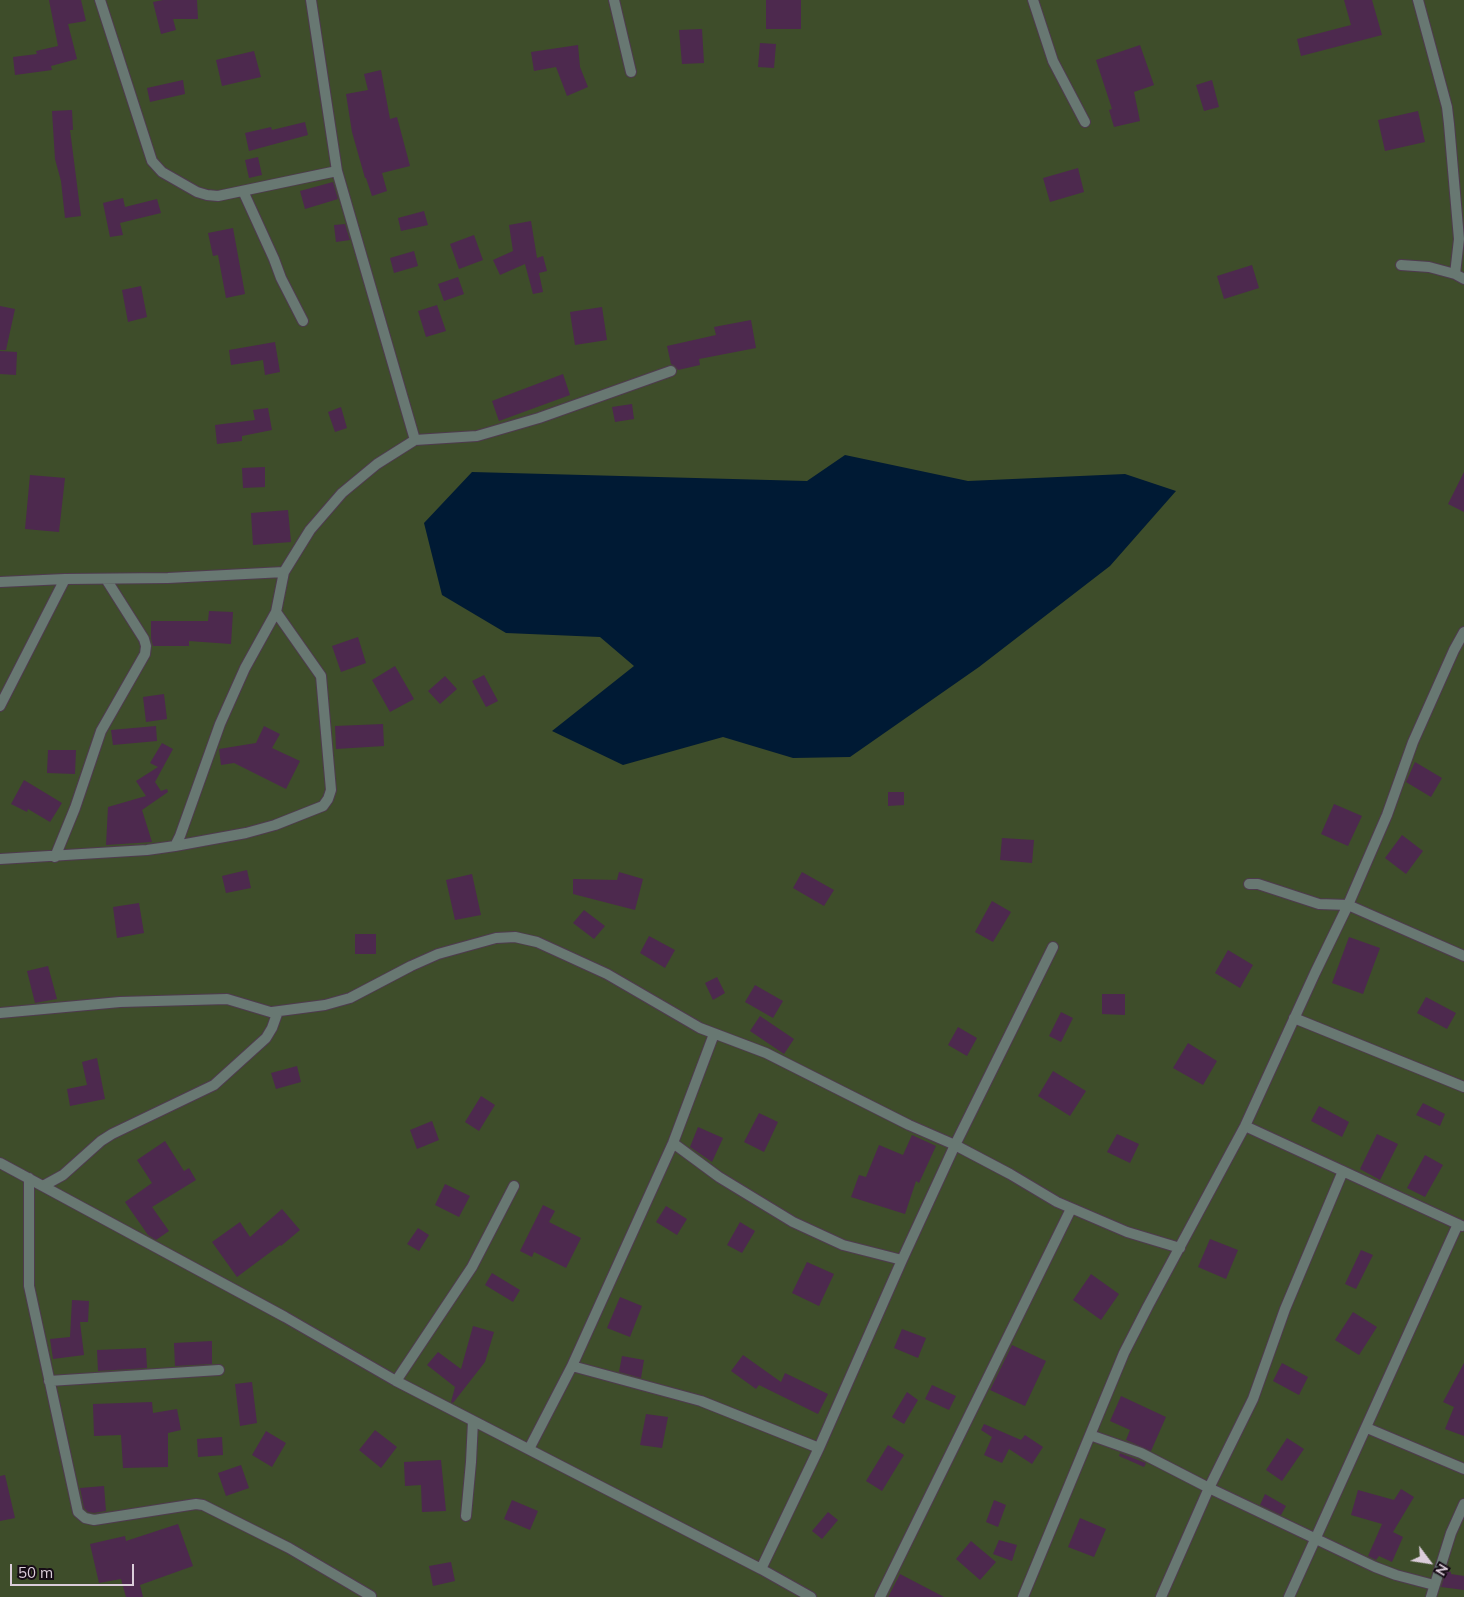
<!DOCTYPE html>
<html>
<head>
<meta charset="utf-8">
<style>
	body { margin:0 }
	#map { position:relative; width:1464px; height:1597px; overflow:hidden; background:#341f34; font-family:Mulish,sans-serif }
	canvas { display:block }
	.north { position:absolute; left:1404px; top:1537px; width:50px; height:50px; -webkit-text-stroke:4px #160c16; paint-order:stroke; rotate:121deg; font-size:14px; font-weight:700; line-height:20px; text-align:center; color:#dbcdda }
	.north::after { content:''; display:block; margin:auto; width:18px; height:22px; background:#dbcdda; clip-path:polygon(50% 0,100% 100%,50% 72%,0 100%) }
	.scale { position:absolute; left:10px; top:1564px; width:124px; height:22px; box-sizing:border-box; border:2px solid #dbcdda; border-top:0; padding-left:6px; font-size:15px; line-height:18px; white-space:nowrap; color:#dbcdda; -webkit-text-stroke:4px #160c16; paint-order:stroke }
</style>
</head>
<body>
<div id="map">
<canvas width="1464" height="1597"></canvas>
<div class="north">N</div>
<div class="scale">50 m</div>
</div>
<script>
const ctx = document.querySelector('canvas').getContext('2d');
ctx.lineJoin = 'round';
function paint(path, color) {
  ctx.fillStyle = color;
  ctx.fill(path, 'evenodd');
}
function shape(rows) {
  const path = new Path2D();
  for (const r of rows) {
    path.moveTo(r[0], r[1]);
    for (let i = 2; i < r.length; i += 2) path.lineTo(r[i], r[i + 1]);
  }
  return path;
}
function strokePath(path, color, width, dash) {
  ctx.strokeStyle = color;
  ctx.lineWidth = width;
  ctx.lineCap = dash ? 'butt' : 'round';
  ctx.setLineDash(dash || []);
  ctx.stroke(path);
}
const green = shape([
	[0,0,1464,0,1464,1597,0,1597]
]);
const water = shape([
	[845,455,968,481,1125,474,1176,491,1110,566,979,667,850,757,793,758,723,737,623,765,552,731,634,666,600,637,506,633,442,595,424,523,472,472,807,481]
]);
const building = shape([
	[49,0,81,0,86,21,68,24,77,59,51,66,52,70,15,75,13,57,37,54,36,51,58,46],
	[163,0,197,0,198,19,173,19,176,30,161,34,153,2],
	[766,0,801,0,801,29,766,29],
	[1344,0,1372,0,1382,35,1301,56,1297,39,1351,25],
	[702,29,704,63,682,64,679,30],
	[760,43,776,44,774,68,758,67],
	[578,45,580,67,588,87,567,96,556,67,534,71,531,52],
	[1140,45,1154,85,1134,92,1140,121,1114,127,1109,110,1112,109,1096,60],
	[254,51,261,77,222,86,216,60],
	[381,70,390,119,397,117,410,166,382,173,387,191,372,196,366,178,365,178,352,132,346,94,368,90,364,74],
	[183,80,185,94,150,102,147,88],
	[1212,80,1219,107,1204,111,1196,85],
	[72,110,73,130,70,130,81,216,65,218,61,181,55,159,52,111],
	[1418,111,1425,142,1385,151,1378,120],
	[305,122,308,135,249,151,245,133,271,127,272,130],
	[258,157,262,175,249,178,245,160],
	[1078,168,1084,192,1050,202,1043,178],
	[333,182,338,199,305,209,300,191],
	[123,198,125,207,157,199,161,213,120,223,123,235,110,237,103,203],
	[424,211,428,225,401,231,398,218],
	[531,221,537,258,543,256,547,271,539,273,543,292,533,294,525,264,500,275,493,260,513,251,509,225],
	[345,224,350,240,336,242,334,225],
	[233,228,245,294,226,298,218,255,213,256,208,233],
	[474,235,483,260,459,269,450,244],
	[414,251,418,266,394,273,390,258],
	[1252,265,1259,288,1224,299,1217,276],
	[458,277,464,294,444,301,438,284],
	[141,286,147,317,128,322,122,290],
	[437,305,446,331,426,337,418,311],
	[0,306,15,309,6,350,0,350],
	[602,307,607,340,575,345,570,312],
	[751,320,756,348,699,359,700,365,678,370,675,366,671,364,667,346,716,335,714,327],
	[275,342,280,372,265,375,263,360,231,365,229,350],
	[0,351,17,352,16,375,0,374],
	[563,374,570,395,499,421,492,401],
	[632,404,634,419,615,422,612,407],
	[341,407,347,428,335,432,328,412],
	[268,408,272,430,242,436,242,441,217,444,215,425,255,420,253,410],
	[265,467,265,487,243,488,242,468],
	[1464,472,1464,512,1448,504],
	[30,475,65,478,59,532,25,529],
	[288,510,291,542,253,545,251,513],
	[209,611,233,612,231,644,189,641,189,646,153,646,151,638,151,621,208,621],
	[358,637,366,663,341,672,332,646],
	[395,666,414,699,390,712,372,680],
	[484,675,498,701,486,707,472,681],
	[445,676,457,689,440,704,428,691],
	[164,694,167,719,146,722,143,697],
	[383,724,384,746,336,749,335,726],
	[156,726,157,741,113,745,111,730],
	[264,726,280,734,272,748,300,761,286,789,234,763,221,765,219,749,256,743],
	[162,743,173,749,155,782,161,791,167,789,168,792,142,810,152,842,106,845,108,807,146,796,136,781,158,767,150,763],
	[48,750,76,750,75,774,47,773],
	[1415,762,1442,778,1431,797,1406,782],
	[24,780,62,803,50,822,28,809,27,812,11,804],
	[888,792,904,792,904,805,888,806],
	[1334,804,1362,816,1348,846,1321,834],
	[1402,835,1423,851,1406,874,1385,858],
	[1002,838,1034,840,1032,863,1000,860],
	[247,870,251,888,226,893,222,876],
	[619,872,643,879,635,910,573,894,573,879,617,880],
	[802,872,834,890,824,906,793,888],
	[472,874,481,915,455,920,446,880],
	[992,901,1011,912,993,942,975,932],
	[139,903,144,933,117,938,113,907],
	[584,910,605,926,594,939,573,923],
	[355,934,376,934,376,954,355,954],
	[649,936,675,950,665,968,640,953],
	[1349,937,1380,948,1363,994,1332,983],
	[1228,950,1253,965,1240,988,1215,973],
	[48,966,57,999,35,1003,27,971],
	[717,977,725,993,713,1000,705,983],
	[755,985,783,1001,773,1018,745,1002],
	[1102,994,1125,994,1125,1015,1102,1014],
	[1426,997,1456,1013,1447,1029,1417,1013],
	[1061,1012,1073,1018,1061,1042,1049,1036],
	[760,1016,794,1039,784,1054,750,1031],
	[958,1027,977,1038,967,1056,948,1045],
	[1188,1043,1217,1061,1203,1085,1173,1068],
	[97,1058,105,1099,70,1106,67,1089,87,1085,82,1062],
	[297,1066,301,1082,276,1089,271,1073],
	[1053,1071,1086,1091,1070,1116,1038,1096],
	[481,1096,495,1105,479,1131,465,1122],
	[1423,1103,1445,1114,1440,1126,1416,1115],
	[1319,1106,1349,1122,1342,1137,1311,1121],
	[759,1113,778,1122,764,1152,744,1142],
	[432,1121,439,1140,417,1149,410,1130],
	[698,1127,723,1138,712,1162,690,1147],
	[1117,1134,1139,1144,1130,1163,1107,1152],
	[1377,1134,1398,1144,1380,1180,1360,1169],
	[912,1135,936,1146,919,1183,916,1181,905,1214,851,1197,859,1175,866,1177,879,1145,903,1155],
	[165,1141,184,1171,189,1168,196,1180,152,1207,169,1231,156,1240,148,1235,125,1202,152,1183,137,1160],
	[1425,1155,1443,1165,1425,1197,1407,1188],
	[445,1184,470,1196,459,1217,435,1205],
	[543,1205,555,1211,549,1222,581,1238,566,1268,534,1252,532,1257,520,1251],
	[666,1206,687,1219,677,1235,656,1222],
	[282,1209,300,1230,281,1246,280,1245,237,1277,212,1242,240,1222,250,1237],
	[740,1222,755,1231,742,1253,727,1245],
	[418,1228,429,1235,419,1251,407,1244],
	[1210,1239,1238,1250,1226,1279,1198,1267],
	[1361,1250,1373,1255,1356,1289,1345,1284],
	[807,1262,834,1274,819,1306,792,1293],
	[492,1273,520,1290,513,1302,485,1285],
	[1091,1274,1119,1294,1101,1320,1073,1300],
	[620,1297,642,1306,630,1337,607,1328],
	[72,1300,89,1301,88,1322,80,1322,84,1355,53,1359,50,1339,70,1337],
	[1353,1312,1377,1327,1359,1355,1335,1340],
	[473,1326,494,1332,485,1362,453,1403,451,1402,455,1387,427,1365,438,1352,461,1369],
	[902,1329,926,1338,918,1358,894,1348],
	[212,1341,212,1364,175,1366,174,1343],
	[1012,1345,1046,1361,1025,1406,990,1390],
	[146,1348,147,1368,98,1371,97,1350],
	[743,1355,781,1382,785,1373,828,1394,818,1414,759,1385,756,1389,731,1371],
	[622,1356,644,1360,641,1378,619,1372],
	[1282,1363,1308,1377,1299,1395,1273,1381],
	[1464,1363,1464,1436,1445,1429,1454,1407,1443,1402],
	[252,1382,257,1423,240,1426,235,1384],
	[932,1385,956,1396,949,1410,925,1399],
	[907,1392,918,1400,904,1424,892,1417],
	[1121,1396,1166,1417,1151,1451,1126,1440,1130,1430,1110,1421],
	[152,1402,153,1413,177,1409,181,1430,168,1433,168,1467,123,1468,121,1435,94,1436,93,1404],
	[646,1414,668,1417,662,1448,640,1445],
	[984,1424,1021,1440,1025,1435,1043,1447,1032,1464,1009,1449,1002,1463,984,1455,992,1437,981,1430],
	[375,1430,397,1447,381,1468,359,1450],
	[266,1431,286,1443,272,1467,252,1455],
	[222,1437,223,1455,198,1457,197,1439],
	[1287,1438,1304,1449,1282,1481,1266,1470],
	[888,1445,904,1455,882,1491,866,1481],
	[1120,1453,1146,1463,1144,1467,1119,1456],
	[441,1460,446,1511,422,1512,421,1485,405,1486,404,1462],
	[241,1465,249,1488,226,1496,218,1473],
	[5,1475,15,1518,0,1521,0,1476],
	[104,1486,106,1511,94,1513,88,1512,84,1508,80,1488],
	[1401,1489,1414,1497,1393,1532,1403,1537,1392,1562,1379,1556,1376,1560,1368,1556,1382,1524,1351,1515,1358,1490,1394,1500],
	[1265,1494,1286,1506,1281,1515,1260,1505],
	[512,1500,538,1511,530,1530,504,1519],
	[994,1500,1006,1505,998,1527,986,1522],
	[828,1512,838,1520,822,1539,812,1531],
	[1080,1518,1106,1529,1094,1557,1068,1547],
	[178,1524,193,1566,140,1585,143,1597,126,1597,121,1579,99,1583,90,1544,125,1536,126,1541],
	[999,1540,1017,1545,1012,1561,993,1554],
	[971,1541,996,1562,980,1580,956,1559],
	[451,1562,455,1581,433,1586,429,1566],
	[1446,1571,1451,1572,1451,1574,1464,1576,1464,1590,1441,1587],
	[900,1574,944,1597,888,1597]
]);
const street = shape([
	[100,0,152,161,162,172,197,192,207,195,218,196,337,171],
	[311,0,337,171,415,440],
	[614,0,631,72],
	[1033,0,1053,61,1085,122],
	[1418,0,1447,107,1449,124,1459,239,1455,274],
	[243,191,274,259,281,278,303,321],
	[1401,265,1429,267,1455,274,1464,279],
	[0,582,65,579,168,578,284,572],
	[0,706,65,579],
	[175,846,246,833,275,825,323,806,328,799,331,790,321,676,276,612],
	[55,857,75,808,101,731,145,654,146,646,144,639,106,579],
	[0,859,147,850,175,846,180,836,220,724,245,668,276,612,284,572,310,530,342,493,377,464,415,440,477,436,539,418,671,371],
	[1249,884,1258,884,1319,904,1348,905,1464,956],
	[272,1012,325,1005,350,998,411,966,438,954,496,938,515,937,537,942,607,974,700,1028,766,1053,909,1125,955,1145,1010,1174,1057,1202,1127,1232,1180,1248],
	[0,1013,120,1002,227,999,277,1014,272,1028,266,1038,214,1085,112,1134,101,1141,63,1175,43,1186],
	[1294,1018,1464,1087],
	[1245,1126,1462,1226],
	[673,1143,719,1177,793,1222,843,1245,902,1260],
	[0,1163,285,1317,396,1381,761,1569,811,1597],
	[29,1178,29,1286,78,1512,85,1518,94,1520,196,1504,203,1505,289,1548,371,1596],
	[572,1366,701,1401,819,1448],
	[49,1381,219,1370],
	[396,1381,472,1267,514,1186],
	[1367,1428,1464,1469],
	[1090,1435,1141,1453,1209,1488,1375,1567,1396,1575,1434,1585],
	[529,1449,572,1366,673,1143,714,1034],
	[466,1516,471,1462,473,1421],
	[761,1569,819,1448,902,1260,955,1145,1053,947],
	[880,1597,1071,1209],
	[1023,1597,1124,1353,1148,1306,1245,1126,1315,973,1348,905,1387,815,1413,742,1454,650,1464,632],
	[1161,1597,1209,1488,1253,1399,1285,1309,1343,1171],
	[1289,1597,1458,1224],
	[1431,1597,1451,1533,1464,1504]
]);
paint(green, '#3e4d2a');
paint(water, '#001a34');
paint(building, '#4d294e');
strokePath(street, '#4f3b4f', 12);
strokePath(street, '#687872', 10);
</script>
</body>
</html>
